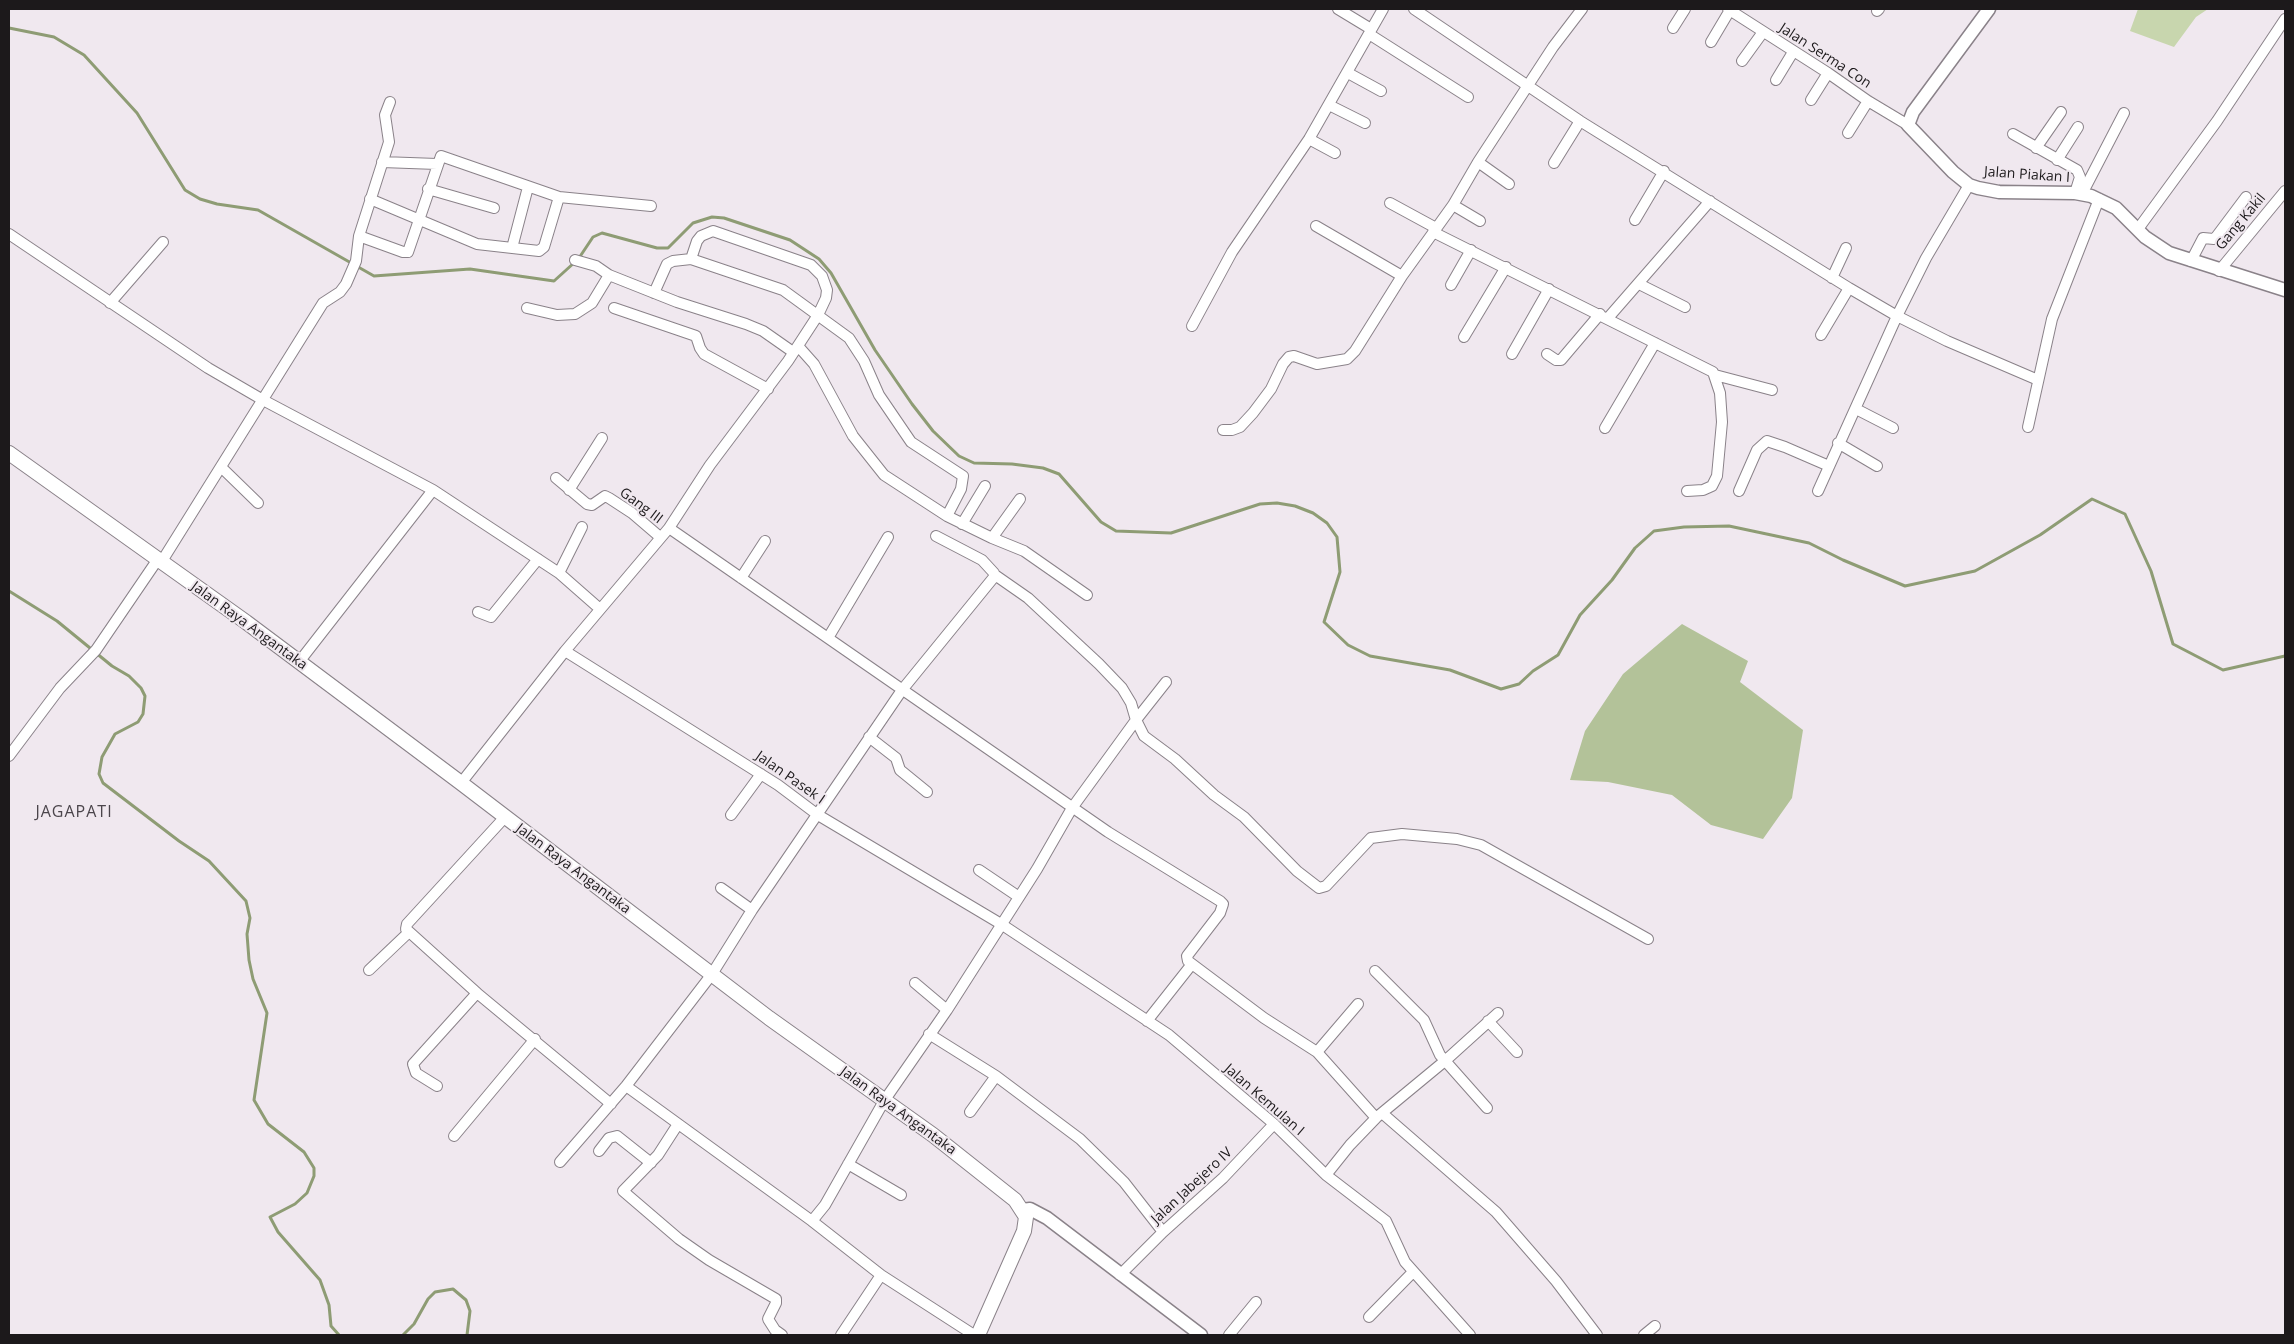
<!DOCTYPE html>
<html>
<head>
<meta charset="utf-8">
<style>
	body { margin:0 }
	#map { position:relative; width:2294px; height:1344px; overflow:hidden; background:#f0e8ef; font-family:"Open Sans",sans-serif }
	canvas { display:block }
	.frame { position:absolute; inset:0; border:10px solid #1c191b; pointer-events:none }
</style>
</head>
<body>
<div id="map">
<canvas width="2294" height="1344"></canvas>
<div class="frame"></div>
</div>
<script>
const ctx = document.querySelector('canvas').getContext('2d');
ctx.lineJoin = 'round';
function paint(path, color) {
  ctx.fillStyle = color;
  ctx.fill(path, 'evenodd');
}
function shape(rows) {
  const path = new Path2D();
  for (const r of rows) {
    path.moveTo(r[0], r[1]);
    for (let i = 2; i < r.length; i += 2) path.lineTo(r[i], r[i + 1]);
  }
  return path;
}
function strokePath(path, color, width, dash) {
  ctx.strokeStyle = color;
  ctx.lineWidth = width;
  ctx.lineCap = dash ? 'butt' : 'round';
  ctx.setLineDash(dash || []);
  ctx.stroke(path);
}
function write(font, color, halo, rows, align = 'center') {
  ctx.font = font + ' "Open Sans",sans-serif';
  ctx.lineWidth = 4;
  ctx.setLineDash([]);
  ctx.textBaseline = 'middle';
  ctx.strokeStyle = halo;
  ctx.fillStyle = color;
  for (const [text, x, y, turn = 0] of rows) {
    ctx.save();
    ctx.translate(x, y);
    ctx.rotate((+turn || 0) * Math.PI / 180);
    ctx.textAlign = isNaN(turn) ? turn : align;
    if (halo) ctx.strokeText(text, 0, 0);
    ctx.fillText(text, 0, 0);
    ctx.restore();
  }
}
const green = shape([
	[2138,9,2208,9,2196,17,2174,47,2130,31]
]);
const forest = shape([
	[1682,624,1748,661,1740,682,1803,730,1792,798,1763,839,1711,825,1672,795,1608,782,1570,780,1585,731,1623,674]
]);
const stream = shape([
	[9,28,54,37,84,55,137,113,185,190,200,199,217,204,258,210,374,276,470,269,554,281,575,262],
	[579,258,593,237,602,233,657,248,668,248,693,223,712,217,724,218,790,240,819,259,831,273,875,350,912,404,933,431,959,456,974,463,1012,464,1043,468,1059,474,1101,522,1116,531,1171,533,1260,504,1277,503,1295,506,1313,513,1327,523,1337,537,1340,572,1324,622,1348,645,1370,656,1450,670,1501,689,1519,684,1533,671,1558,655,1580,615,1612,580,1635,548,1654,531,1684,527,1729,526,1809,543,1843,560,1905,586,1975,571,2040,535,2092,499,2125,514,2151,571,2173,644,2223,670,2285,656],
	[9,591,57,621,112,666,129,676,141,688,145,696,143,714,138,722,115,734,102,757,99,774,103,783,179,841,209,861,246,901,250,918,247,934,249,960,253,979,267,1013,254,1100,268,1124,304,1152,314,1168,314,1176,307,1193,295,1204,270,1217,278,1232,320,1280,329,1305,331,1326,339,1335],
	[403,1335,414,1324,428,1299,435,1292,453,1289,466,1300,470,1311,467,1335]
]);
const minor = shape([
	[1338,9,1371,29],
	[1414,9,1580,121,1849,288,1897,316,1947,341,2038,380],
	[1728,9,1828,73,1868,101,1908,125],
	[1877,11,1879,9],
	[1673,28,1685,9],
	[1369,34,1468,97],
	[1711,42,1730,10],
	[1742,61,1763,32],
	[1348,73,1381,91],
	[1776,80,1793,52],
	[1811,100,1828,73],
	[1329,105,1365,123],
	[1848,133,1868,101],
	[2013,134,2077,170,2080,177,2075,193],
	[1309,139,1335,153],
	[2036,148,2061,112],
	[2057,160,2078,127],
	[382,162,437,164],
	[1478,162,1509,184],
	[1554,163,1580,121],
	[428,189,494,208],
	[2082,194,2124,113],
	[370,199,477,244,539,251,544,247,559,197],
	[1390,203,1436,228],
	[1453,205,1480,221],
	[1635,220,1664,171],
	[1316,226,1402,276],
	[2138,229,2217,121,2285,19],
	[1433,232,1713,372,1720,393,1722,422,1717,476,1712,486,1703,490,1687,491],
	[9,234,208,368,263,400,433,490,559,573,600,609],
	[359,236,403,252,408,252,441,156,559,197,651,206],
	[512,248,528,187],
	[575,260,596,266,609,275],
	[2191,261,2203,238,2214,239,2216,237,2246,197],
	[2219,271,2285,191],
	[1832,278,1846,248],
	[1639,284,1685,307],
	[1451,285,1471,250],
	[654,293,667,264,673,261,691,259,783,290,849,338,864,361,879,395,911,442,963,476,961,489,947,516],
	[110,303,163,242],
	[527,308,557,315,575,314,592,303,609,275,677,302,746,324,763,331,793,352],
	[614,308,696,336,700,348,704,354,768,389],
	[1608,318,1710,201],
	[1192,326,1232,252,1309,139,1383,9],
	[1821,335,1849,288],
	[1464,337,1506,267],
	[798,346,814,364,853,436,884,475,947,516,992,538,1024,551,1087,595],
	[1512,354,1549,289],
	[1547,354,1556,360,1561,360,1600,314],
	[1715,375,1772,390],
	[1856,409,1893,428],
	[2028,427,2052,319,2099,199],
	[1605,428,1655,343],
	[1223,430,1232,430,1240,427,1253,413,1271,389,1283,364,1289,357,1294,356,1317,364,1347,359,1355,351,1402,276,1453,205,1478,162,1553,47,1582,9],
	[1838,443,1877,466],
	[221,467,258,503],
	[556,478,587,504,592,505,605,496,609,498,632,513,660,537],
	[569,490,602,438],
	[1739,491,1757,450,1767,441,1785,447,1829,466],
	[1818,491,1897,316,1926,258,1969,185],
	[962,524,985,486],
	[669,528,1108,832,1220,901,1223,904,1220,913,1187,956,1188,961,1264,1018,1317,1052,1376,1118,1350,1145,1326,1175],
	[992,538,1020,499],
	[162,561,323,303,340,292,346,284,356,261,359,236,389,142,385,115,390,102],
	[559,573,582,527],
	[995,575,1028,598,1099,664,1122,688,1131,703,1136,720],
	[741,578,765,541],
	[478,612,491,617,538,559],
	[828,638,888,537],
	[565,651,778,785,818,815,1001,924,1169,1035,1274,1124,1326,1175,1386,1221,1405,1262,1470,1335],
	[299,662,433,490],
	[1136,720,1166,682],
	[869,737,896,758,900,770,927,792],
	[9,756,60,688,96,650,158,559],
	[461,783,565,651,669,528,710,465,788,361,818,315,826,298,827,290,822,276,811,265,713,231,701,236,697,241,691,259],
	[731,815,761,774],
	[505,817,407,924,406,929,477,993,611,1104],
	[979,870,1019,897],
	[721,888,752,910],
	[369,970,409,932],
	[1375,971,1424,1020,1440,1055,1487,1108],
	[915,983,947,1010],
	[1147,1021,1192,964],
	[1488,1021,1517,1052],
	[929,1034,996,1076,1080,1139,1124,1182,1163,1232],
	[1317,1052,1358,1004],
	[437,1086,416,1073,413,1064,477,993],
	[626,1086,812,1221,881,1275,974,1335],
	[970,1112,996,1076],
	[1382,1113,1496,1212,1556,1281,1597,1335],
	[1377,1117,1446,1060,1498,1013],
	[678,1124,658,1155,623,1191,679,1239,709,1260,776,1299,776,1303,768,1319,775,1330,782,1335],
	[454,1136,535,1039],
	[599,1151,609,1138,617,1136,651,1163],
	[560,1162,626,1086,712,974,752,910,902,690,994,577,994,573,982,560,936,536],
	[848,1164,901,1195],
	[812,1221,825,1205,884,1101,947,1010,1037,869,1072,808,1136,720,1144,736,1175,759,1214,795,1244,817,1297,871,1319,888,1326,886,1371,838,1402,834,1457,839,1481,845,1648,939],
	[1120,1275,1163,1232,1223,1178,1274,1124],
	[1369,1317,1413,1272],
	[841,1335,881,1275],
	[1229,1335,1256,1302],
	[1644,1335,1655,1326]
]);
const tertiary = shape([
	[1989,9,1913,112,1908,125,1953,172,1969,185,1978,188,1999,192,2075,193,2091,196,2116,208,2145,237,2169,253,2285,290],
	[1022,1210,1030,1209,1047,1218,1201,1335]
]);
const secondary = shape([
	[9,453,246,622,461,783,769,1018,933,1135,1015,1200,1026,1217,1024,1231,978,1335]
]);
const streetNames = [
	["Jalan Serma Con",1825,56,33],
	["Jalan Piakan I",2027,175,4],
	["Gang Kakil",2241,222,-50],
	["Gang III",641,506,37],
	["Jalan Raya Angantaka",249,626,36],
	["Jalan Pasek I",790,778,35],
	["Jalan Raya Angantaka",573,869,37],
	["Jalan Kemulan I",1264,1100,41],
	["Jalan Raya Angantaka",898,1111,36],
	["Jalan Jabejero IV",1192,1186,-43]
];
const quarterNames = [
	["JAGAPATI",74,812]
];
paint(green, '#c8d6ae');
paint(forest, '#b3c299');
strokePath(stream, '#8e9c74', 3);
strokePath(minor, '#8a8289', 12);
strokePath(tertiary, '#8a8289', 15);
strokePath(secondary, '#8a8289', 16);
strokePath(minor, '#fff', 10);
strokePath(tertiary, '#fff', 12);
strokePath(secondary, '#fff', 14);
write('14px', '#1c191b', '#f0e8ef', streetNames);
ctx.letterSpacing = '1px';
write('16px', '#4b454b', '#f0e8ef', quarterNames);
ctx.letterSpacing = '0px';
</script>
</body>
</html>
